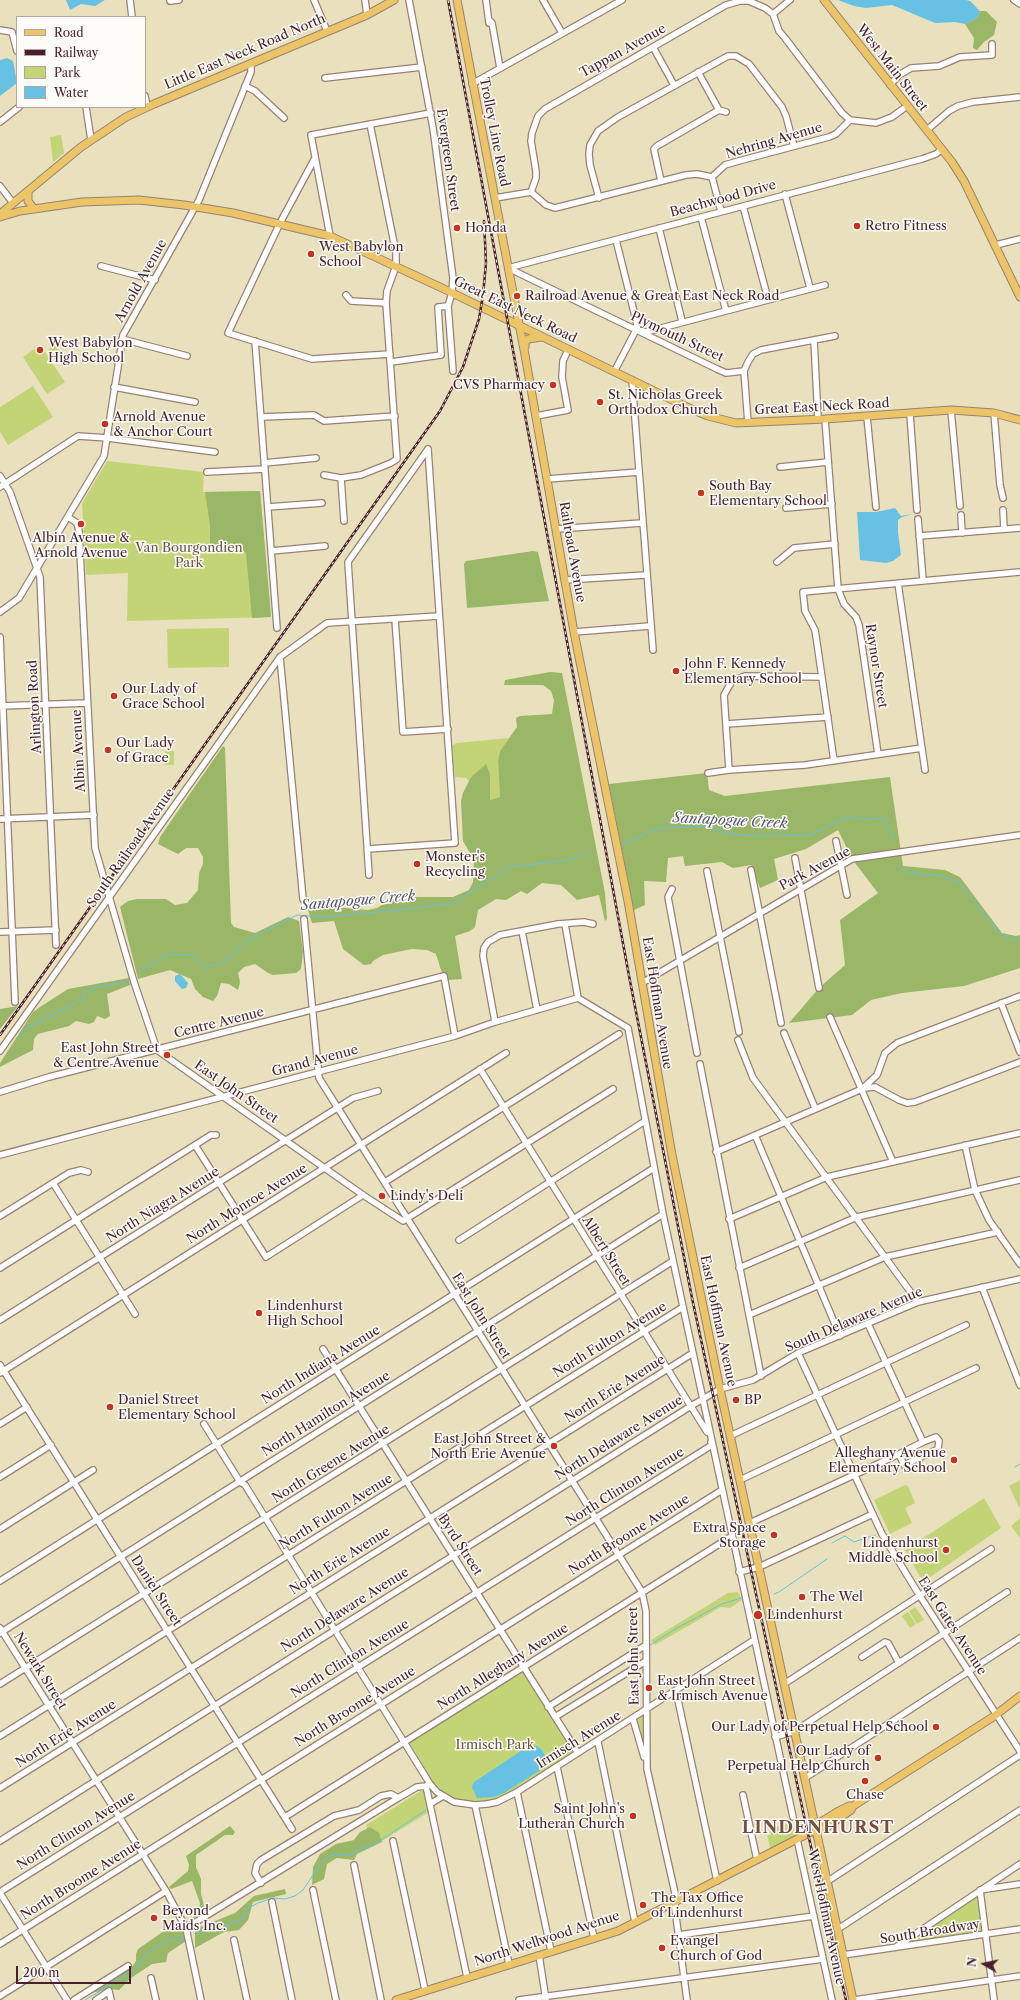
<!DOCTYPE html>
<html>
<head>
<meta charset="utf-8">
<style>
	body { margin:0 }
	#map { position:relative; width:1020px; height:2000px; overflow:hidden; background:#e9e1bd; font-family:"Libre Caslon Text",serif }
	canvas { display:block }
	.legend { position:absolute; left:16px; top:16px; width:130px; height:92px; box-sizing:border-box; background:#fdfcf7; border:1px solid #b5a4a5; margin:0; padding:5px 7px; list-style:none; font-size:12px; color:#4a1f2b }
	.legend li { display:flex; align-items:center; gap:8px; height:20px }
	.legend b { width:20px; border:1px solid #b5a4a5 }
	.north { position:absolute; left:964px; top:1944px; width:40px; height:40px; -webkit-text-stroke:3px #fdfcf7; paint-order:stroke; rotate:279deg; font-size:11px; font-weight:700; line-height:16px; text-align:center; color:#4a1f2b }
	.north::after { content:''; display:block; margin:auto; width:14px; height:18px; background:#4a1f2b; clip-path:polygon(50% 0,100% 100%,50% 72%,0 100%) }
	.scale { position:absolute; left:16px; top:1966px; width:115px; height:18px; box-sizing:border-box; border:2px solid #4a1f2b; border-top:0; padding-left:5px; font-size:12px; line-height:14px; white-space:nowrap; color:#4a1f2b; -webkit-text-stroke:3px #fdfcf7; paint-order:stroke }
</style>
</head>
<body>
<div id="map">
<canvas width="1020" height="2000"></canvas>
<ul class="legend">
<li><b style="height:5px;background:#edc569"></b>Road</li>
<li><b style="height:5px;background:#4a1f2b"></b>Railway</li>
<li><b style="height:11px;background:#c3d476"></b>Park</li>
<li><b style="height:11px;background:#66c1e3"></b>Water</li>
</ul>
<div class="north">N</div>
<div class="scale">200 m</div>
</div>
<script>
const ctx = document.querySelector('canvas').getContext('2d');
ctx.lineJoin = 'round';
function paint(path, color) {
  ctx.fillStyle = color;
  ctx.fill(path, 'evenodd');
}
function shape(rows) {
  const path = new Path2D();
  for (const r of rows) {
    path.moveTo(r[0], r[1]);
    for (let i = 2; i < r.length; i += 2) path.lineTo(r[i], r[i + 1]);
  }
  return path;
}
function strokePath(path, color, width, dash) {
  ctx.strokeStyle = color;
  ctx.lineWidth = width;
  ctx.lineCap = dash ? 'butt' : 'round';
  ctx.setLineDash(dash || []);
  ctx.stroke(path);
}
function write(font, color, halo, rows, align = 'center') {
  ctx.font = font + ' "Libre Caslon Text",serif';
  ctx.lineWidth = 3;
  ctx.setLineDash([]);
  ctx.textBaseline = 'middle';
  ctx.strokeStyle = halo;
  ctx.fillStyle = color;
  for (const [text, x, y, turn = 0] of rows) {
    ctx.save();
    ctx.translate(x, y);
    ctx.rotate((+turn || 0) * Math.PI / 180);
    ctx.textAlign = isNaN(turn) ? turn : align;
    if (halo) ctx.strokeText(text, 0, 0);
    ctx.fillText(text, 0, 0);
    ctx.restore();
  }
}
const green = shape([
	[61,135,64,153,53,162,50,137],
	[40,345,65,382,47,394,23,357],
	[56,345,64,359,57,363,48,350],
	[33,386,53,417,8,445,0,432,0,407],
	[107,461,204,472,203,492,260,491,271,617,127,621,128,573,86,575,82,503],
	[229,628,229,667,168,668,167,629],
	[509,738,500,751,498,761,500,797,490,800,490,774,471,777,469,781,466,778,455,777,452,746,456,743],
	[165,751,174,751,174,765,165,765],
	[1020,1480,1020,1506,1019,1507,1009,1486],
	[905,1485,908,1486,915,1503,905,1508,912,1523,890,1534,874,1500],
	[984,1498,1001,1528,923,1582,905,1550],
	[1020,1518,1020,1538,1011,1526],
	[738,1592,742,1600,730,1608,721,1607,655,1645,651,1640,728,1593],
	[915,1607,924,1620,917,1624,909,1611],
	[908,1612,916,1624,910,1628,902,1616],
	[522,1671,573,1752,502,1799,482,1803,467,1802,455,1798,443,1792,433,1782,408,1741],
	[644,1715,644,1748,636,1719],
	[424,1789,429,1812,372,1847,366,1825],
	[793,1823,797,1838,771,1852,767,1835,771,1835,770,1828],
	[978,1895,982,1932,900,1946]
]);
const forest = shape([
	[980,11,986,11,997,22,994,35,984,42,977,50,973,48,974,38,965,24,977,18],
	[260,491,271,617,252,618,246,553,241,550,210,550,210,525,205,492],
	[533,551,538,552,549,601,467,608,464,564,466,561],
	[550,672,562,673,605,893,607,919,605,921,599,895,577,900,561,885,542,883,527,894,521,891,506,900,496,899,478,910,475,927,470,931,455,936,462,979,448,980,441,970,436,954,427,950,412,949,383,955,373,961,371,964,364,965,343,949,334,921,312,923,308,910,311,905,368,910,377,908,395,897,453,897,469,890,473,882,474,860,463,841,461,801,463,793,471,777,486,764,490,774,490,800,500,797,498,761,500,751,517,727,516,718,520,716,552,714,554,700,551,691,543,685,504,685,505,680],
	[223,746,225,748,231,923,234,927,255,933,288,917,299,921,303,952,301,969,296,973,273,975,268,973,255,964,244,967,238,973,240,982,238,990,229,984,221,983,217,996,213,1001,203,997,195,989,191,979,170,970,138,979,120,907,128,901,137,899,166,899,175,905,187,903,198,890,199,873,203,864,203,857,198,848,186,848,178,854,158,844,160,837],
	[707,773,709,790,725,796,890,777,903,866,945,870,960,877,1002,933,1016,936,1020,935,1020,968,964,986,902,993,871,1000,852,1015,789,1023,819,988,845,965,840,920,878,893,852,859,838,830,806,849,774,859,778,880,760,888,751,865,733,868,722,862,685,866,683,856,668,858,666,882,644,881,645,905,634,910,609,784],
	[129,978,130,985,107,994,110,1016,105,1019,97,1016,94,1022,89,1024,76,1021,69,1026,38,1034,34,1039,33,1050,0,1067,0,1063,33,1012,40,1007,68,989],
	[18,1006,0,1029,0,1009],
	[230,1826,235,1832,233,1835,225,1835,196,1855,196,1867,201,1879,201,1894,205,1909,197,1917,192,1918,199,1910,200,1903,192,1881,171,1889,169,1887,188,1871,189,1865,186,1856],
	[370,1827,379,1833,382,1842,357,1854,354,1860,337,1858,327,1864,324,1879,312,1885,313,1867,320,1854,336,1844,354,1840,360,1832],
	[285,1889,286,1894,253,1902,248,1920,239,1930,224,1932,195,1948,195,1929,235,1913,254,1896],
	[177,1922,184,1929,186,1941,168,1953,166,1962,152,1964,131,1978,119,1990,111,1989,91,1993,132,1967,136,1961,136,1954,138,1949]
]);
const water = shape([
	[66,0,105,0,95,6,81,4,70,10],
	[838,0,966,0,970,1,980,11,977,18,965,24,955,22,935,23,892,5,866,8,854,6],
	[7,58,13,61,17,83,0,96,0,60],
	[895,508,901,516,913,514,902,517,898,520,898,532,901,555,893,561,886,563,860,560,857,512,876,512],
	[180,974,188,983,186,988,182,989,175,981,175,976],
	[530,1745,537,1746,542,1750,546,1758,547,1766,504,1793,494,1797,477,1798,472,1787,474,1782]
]);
const stream = shape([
	[623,844,658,828,707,827,730,834,760,836,810,835,848,817,868,820,883,818,891,833,893,841],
	[899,866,906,872,941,876,958,882,1003,937,1013,940,1020,940],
	[139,971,169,954,193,955,204,967,222,963,249,940,297,915,321,917,399,910,454,903,509,867,570,860,590,852],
	[17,1037,27,1028,83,999,86,991,97,987,126,982],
	[1015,1467,1020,1464],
	[832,1543,845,1536,854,1542,875,1535],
	[774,1594,779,1592,827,1559],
	[650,1645,677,1628,722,1604,741,1598],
	[196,1932,219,1929,243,1919,247,1909,258,1903,273,1898,285,1899,295,1896,303,1890,321,1863,330,1856,341,1854,351,1855,362,1847,368,1847,375,1844,426,1810],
	[85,2000,129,1974,139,1965,147,1954,155,1947,164,1944,170,1939,180,1940,185,1938]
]);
const minor = shape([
	[130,0,132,17],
	[314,0,327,31],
	[365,0,367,15],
	[409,0,433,128,453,278,452,293,448,306,453,371],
	[486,0,489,23],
	[543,0,562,33],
	[1014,0,1020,4],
	[170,1,179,0],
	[773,14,779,31,785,38,842,113,850,120,876,123,892,117,907,106],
	[773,14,790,0],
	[490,21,492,23,500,68],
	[0,30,12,32,17,51],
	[653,47,674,85],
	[325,78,422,67],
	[472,84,622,0],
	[890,85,899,75,911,68,939,66,960,57,992,55,992,44],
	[245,86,255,91,284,118],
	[145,96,147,107],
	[86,107,91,140],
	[719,110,726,112],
	[0,122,19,107],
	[927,130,949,111,958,106,973,102,1020,97],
	[315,158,280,223,228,333,312,359,390,354],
	[712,177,725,165,735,162,829,137,836,134,850,120],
	[712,177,721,211],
	[661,181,655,154,654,149,657,146,719,110,698,72],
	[0,186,13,203],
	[531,192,536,178,536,171,531,141,532,133,538,116,545,109,726,5,740,1,749,1,765,8,773,14],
	[531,192,546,205,555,208,686,175,697,174,712,177],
	[785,194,810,288],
	[495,198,531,192],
	[599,198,590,165,589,154,590,145,598,131,618,117,728,56,736,56,749,64,782,107,786,116,794,146],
	[743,206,768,299],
	[701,217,726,311],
	[659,228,682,321],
	[330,236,311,135,431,113],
	[996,245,1020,239],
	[101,266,155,280],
	[508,268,922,159,936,154,942,149],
	[508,268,717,369,726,373,744,371],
	[346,295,351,301,386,303],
	[640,331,646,332,825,285],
	[122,339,187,356],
	[814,340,818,419],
	[255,341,277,628],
	[391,362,441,355,438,307,448,306],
	[614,372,636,330,637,324,616,240],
	[632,380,653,650],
	[114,387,195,402],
	[951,410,960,506],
	[994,413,1000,485,1003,498],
	[910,414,917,510],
	[536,416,568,410,562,377,563,361,568,350],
	[261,417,314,415,324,421,395,416],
	[867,417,876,507],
	[825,419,838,589,844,604,856,617,859,625,878,754],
	[748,423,744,371,748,362,753,354,761,350,835,336],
	[264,463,316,458],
	[780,467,828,462],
	[207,472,265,469],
	[324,475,341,478,361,475,391,463,397,459,386,303,387,291,396,266,396,253,370,124],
	[0,476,10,492,40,577,56,945],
	[341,478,344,521],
	[547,479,639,472],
	[0,487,78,436,108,438,215,452],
	[268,507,322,503],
	[786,508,832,504],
	[1003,510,1004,529],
	[961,515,962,533],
	[68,517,77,523,79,531,95,848,134,982,157,1050,363,1195,403,1221,613,1089],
	[918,519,923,580],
	[556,529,642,523],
	[919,536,1020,528],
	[271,551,325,546],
	[777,562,794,548,835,544],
	[565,580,646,575],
	[898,583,925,770],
	[0,612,19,598,104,456,123,335,199,200,251,72,251,63],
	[395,619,403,732,448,729],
	[574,632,650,626],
	[0,637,15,1002],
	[280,657,303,899],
	[0,706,87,703],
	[726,724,828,717],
	[834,761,817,643,815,630,805,611,803,592,1020,572],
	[729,770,724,695,732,681,745,676,822,677],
	[708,773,729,770,805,765,922,748],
	[0,819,94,815],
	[836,841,847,895],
	[368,849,455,843,428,449],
	[795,858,819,988],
	[751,870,781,1023],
	[707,871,739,1032],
	[369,875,348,562,428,449],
	[672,889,668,897,697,1053],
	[304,919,319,1078,642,1592,646,1611,647,1769,675,1893,675,1909,687,2000],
	[565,924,578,998],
	[522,931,537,1010],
	[0,932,56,930],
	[642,983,852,859,1020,835],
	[1001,1003,1020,1052],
	[830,1017,893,1162],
	[495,1022,483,956,484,948,488,942,500,935,558,924,584,922,593,924],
	[784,1033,815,1108],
	[738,1040,753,1078,918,1302],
	[0,1051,280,657,327,623,439,616],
	[700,1064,761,1376],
	[480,1069,707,1432],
	[864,1088,875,1087,899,1100,907,1103,915,1102,1020,1062],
	[0,1092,49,1077,444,976,455,1036],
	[755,1135,840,1336],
	[195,1145,266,1257,363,1195],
	[965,1145,975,1190,989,1220,1020,1264],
	[716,1152,862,1089,877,1075,885,1053,897,1043,1020,996],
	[0,1155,455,1036,495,1022,578,998,628,1028,663,1214,793,1817],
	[385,1182,619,1034],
	[53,1183,135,1314],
	[0,1216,69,1173,81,1170,88,1172],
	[729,1219,827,1177,1020,1133],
	[459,1240,645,1121],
	[0,1268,195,1145,211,1135,216,1135],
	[739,1268,857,1217,1020,1180],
	[982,1287,1020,1385],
	[749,1315,885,1257,998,1232],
	[0,1320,353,1098,378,1091],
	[868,1324,923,1442],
	[323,1349,578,1753],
	[798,1353,882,1534,918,1593,1020,1751],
	[0,1365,292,1829],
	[0,1373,506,1053],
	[0,1424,27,1407],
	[204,1424,240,1482,245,1485,430,1784,437,1792,454,1802,475,1805,487,1804,497,1802,517,1792,754,1640],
	[730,1436,966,1325],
	[0,1477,51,1445],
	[740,1480,976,1368],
	[750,1523,854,1475,899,1454,923,1442,936,1437,939,1441,938,1449,904,1465,899,1454],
	[0,1529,93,1470],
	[739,1572,759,1567,873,1514],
	[0,1581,654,1168],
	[0,1628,166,1891,186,1928,201,2000],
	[0,1633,663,1214],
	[862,1657,885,1642,888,1643,899,1663],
	[0,1684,673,1261],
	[784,1684,991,1549],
	[676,1691,717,1881],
	[548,1707,646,1645],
	[555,1717,646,1661],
	[633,1719,644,1757],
	[0,1736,683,1307],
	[775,1737,795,1731,1007,1592],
	[598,1742,635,1922],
	[557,1767,594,1938],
	[805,1778,1020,1638],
	[426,1786,467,1977],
	[0,1788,693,1353],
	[517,1792,551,1951],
	[743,1795,757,1860],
	[430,1804,443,1796],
	[475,1805,509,1964],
	[285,1817,732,1536],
	[797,1839,832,2000],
	[0,1841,691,1406,720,1389,753,1380,798,1353,918,1302,1020,1279],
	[393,1841,425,1990],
	[354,1865,381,2000],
	[828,1881,1020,1755],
	[261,1883,255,1873,257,1864,261,1860,334,1816,359,1810,381,1796,391,1794,398,1798],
	[313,1890,336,2000],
	[0,1892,712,1445,711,1442],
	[0,1893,67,2000],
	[272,1902,292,2000],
	[186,1928,398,1798,417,1787,426,1786,430,1784],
	[838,1929,1020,1810],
	[678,1935,814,1916],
	[234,1940,247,2000],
	[0,1944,722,1490],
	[896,1947,1020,1864],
	[539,1955,546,2000],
	[843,1955,1020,1929],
	[151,1978,156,2000],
	[0,1996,166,1891],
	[74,2000,128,1966],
	[96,2000,109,1991,111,2000],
	[519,2000,823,1959],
	[854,2000,1020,1976],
	[994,2000,980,1890,1020,1884]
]);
const major = shape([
	[457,0,525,355,574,632,628,901,672,1155,720,1389,853,2000],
	[824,0,952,162,964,181,1020,297],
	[28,191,28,201,34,209],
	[0,214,81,147,126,117,154,104,367,15,394,0],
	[0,217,20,211,82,202,139,200,184,205,233,213,330,236,442,288,689,408,708,416,736,423,825,419,951,410,994,413,1020,420],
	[525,347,525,342,528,339,542,337],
	[816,1829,824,1829,851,1810,853,1806,993,1717,1020,1696],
	[396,2000,618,1931,807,1834,816,1829,821,1822,837,1812,849,1806,853,1806]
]);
const rail = shape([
	[448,0,630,981,692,1298,806,1825,846,2000],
	[0,1035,440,411,463,367,479,319,483,295,486,263,484,221]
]);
const markers = [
	[857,226,4,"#c8321e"],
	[457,228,4,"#c8321e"],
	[311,254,4,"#c8321e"],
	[517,296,4,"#c8321e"],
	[40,350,4,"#c8321e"],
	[553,385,4,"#c8321e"],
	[600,402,4,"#c8321e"],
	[105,424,4,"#c8321e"],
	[701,493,4,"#c8321e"],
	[81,524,4,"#c8321e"],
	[676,671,4,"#c8321e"],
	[114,696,4,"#c8321e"],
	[108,750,4,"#c8321e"],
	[417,864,4,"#c8321e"],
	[167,1055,4,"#c8321e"],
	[382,1196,4,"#c8321e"],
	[259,1313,4,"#c8321e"],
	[736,1400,4,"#c8321e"],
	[110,1407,4,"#c8321e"],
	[554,1446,4,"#c8321e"],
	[954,1460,4,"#c8321e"],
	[774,1535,4,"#c8321e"],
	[946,1550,4,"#c8321e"],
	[802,1597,4,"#c8321e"],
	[758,1615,5,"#c8321e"],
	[649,1688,4,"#c8321e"],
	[936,1727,4,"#c8321e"],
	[878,1758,4,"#c8321e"],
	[865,1781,4,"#c8321e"],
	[633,1816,4,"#c8321e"],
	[643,1905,4,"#c8321e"],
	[154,1918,4,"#c8321e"],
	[662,1948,4,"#c8321e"]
];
const streetNames = [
	["Tappan Avenue",623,51,-29],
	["Little East Neck Road North",245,52,-23],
	["West Main Street",892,68,52],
	["Trolley Line Road",494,132,79],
	["Nehring Avenue",774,141,-16],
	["Evergreen Street",448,160,82],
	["Beachwood Drive",723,199,-15],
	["Arnold Avenue",141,281,-61],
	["Great East Neck Road",515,310,26],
	["Plymouth Street",677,337,25],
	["Great East Neck Road",822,407,-3],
	["Railroad Avenue",572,552,80],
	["Raynor Street",876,666,81],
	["Arlington Road",35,707,-93],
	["Albin Avenue",79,751,-93],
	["South Railroad Avenue",131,848,-55],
	["Park Avenue",815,869,-28],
	["East Hoffman Avenue",657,1003,81],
	["Centre Avenue",219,1023,-14],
	["Grand Avenue",315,1061,-15],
	["East John Street",236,1092,35],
	["North Monroe Avenue",247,1204,-32],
	["North Niagra Avenue",163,1205,-32],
	["Albert Street",606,1251,58],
	["East John Street",481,1316,58],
	["South Delaware Avenue",854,1320,-23],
	["East Hoffman Avenue",718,1321,78],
	["North Fulton Avenue",610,1340,-32],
	["North Indiana Avenue",321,1365,-32],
	["North Erie Avenue",615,1389,-32],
	["North Hamilton Avenue",326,1414,-32],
	["North Delaware Avenue",619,1438,-32],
	["North Greene Avenue",331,1464,-32],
	["North Clinton Avenue",625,1487,-32],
	["North Fulton Avenue",336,1512,-32],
	["North Broome Avenue",629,1535,-32],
	["Byrd Street",460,1545,57],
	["North Erie Avenue",340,1561,-32],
	["Daniel Street",156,1591,57],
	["North Delaware Avenue",345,1610,-32],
	["East Gates Avenue",952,1626,57],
	["East John Street",634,1656,-91],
	["North Clinton Avenue",350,1659,-32],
	["North Alleghany Avenue",503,1667,-32],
	["Newark Street",40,1671,58],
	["North Broome Avenue",355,1707,-32],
	["North Erie Avenue",66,1734,-32],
	["Irmisch Avenue",579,1740,-32],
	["North Clinton Avenue",76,1831,-32],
	["North Broome Avenue",81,1880,-32],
	["West Hoffman Avenue",826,1917,78],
	["South Broadway",930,1932,-9],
	["North Wellwood Avenue",547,1939,-18]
];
const poiNames = [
	["Retro Fitness",865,226],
	["Honda",465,228],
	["West Babylon",319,247],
	["School",319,262],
	["Railroad Avenue & Great East Neck Road",525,296],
	["West Babylon",48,343],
	["High School",48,358],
	["CVS Pharmacy",545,385,"right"],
	["St. Nicholas Greek",608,395],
	["Orthodox Church",608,410],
	["Arnold Avenue",113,417],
	["& Anchor Court",113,432],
	["South Bay",709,486],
	["Elementary School",709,501],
	["Albin Avenue &",81,538,"center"],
	["Arnold Avenue",81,553,"center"],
	["John F. Kennedy",684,664],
	["Elementary School",684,679],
	["Our Lady of",122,689],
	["Grace School",122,704],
	["Our Lady",116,743],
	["of Grace",116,758],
	["Monster's",425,857],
	["Recycling",425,872],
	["East John Street",159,1048,"right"],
	["& Centre Avenue",159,1063,"right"],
	["Lindy's Deli",390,1196],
	["Lindenhurst",267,1306],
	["High School",267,1321],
	["Daniel Street",118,1400],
	["Elementary School",118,1415],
	["BP",744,1400],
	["East John Street &",546,1439,"right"],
	["North Erie Avenue",546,1454,"right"],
	["Alleghany Avenue",946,1453,"right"],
	["Elementary School",946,1468,"right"],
	["Extra Space",766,1528,"right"],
	["Storage",766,1543,"right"],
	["Lindenhurst",938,1543,"right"],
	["Middle School",938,1558,"right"],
	["The Wel",810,1597],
	["Lindenhurst",767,1615],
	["East John Street",657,1681],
	["& Irmisch Avenue",657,1696],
	["Our Lady of Perpetual Help School",928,1727,"right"],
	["Our Lady of",870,1751,"right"],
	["Perpetual Help Church",870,1766,"right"],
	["Chase",865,1795,"center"],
	["Saint John's",625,1809,"right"],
	["Lutheran Church",625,1824,"right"],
	["The Tax Office",651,1898],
	["of Lindenhurst",651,1913],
	["Beyond",162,1911],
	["Maids Inc.",162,1926],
	["Evangel",670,1941],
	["Church of God",670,1956]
];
const parkNames = [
	["Van Bourgondien",189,548],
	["Park",189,563],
	["Irmisch Park",495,1745]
];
const waterNames = [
	["Santapogue Creek",730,821,3],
	["Santapogue Creek",358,901,-5]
];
const districtNames = [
	["LINDENHURST",818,1828]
];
paint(green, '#c3d476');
paint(forest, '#9ab667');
paint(water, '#66c1e3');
strokePath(stream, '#66c1e3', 1);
strokePath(minor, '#9a8074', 8);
strokePath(major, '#9a8074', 9);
strokePath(minor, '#fff', 5.5);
strokePath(major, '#edc569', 7);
strokePath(rail, '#4a1f2b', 2.5);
strokePath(rail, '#fdfcf7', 1, [3]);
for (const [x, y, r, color] of markers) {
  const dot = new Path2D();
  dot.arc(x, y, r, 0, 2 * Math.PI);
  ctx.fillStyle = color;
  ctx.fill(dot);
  strokePath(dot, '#fdfcf7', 1.5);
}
write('13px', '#4a1f2b', '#fdfcf7', streetNames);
write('13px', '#4a1f2b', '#fdfcf7', poiNames, 'left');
write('13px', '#6e5542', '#fdfcf7', parkNames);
write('italic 14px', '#54586b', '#fdfcf7', waterNames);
ctx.letterSpacing = '1px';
write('bold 17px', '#794d44', '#fdfcf7', districtNames);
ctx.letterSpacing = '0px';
</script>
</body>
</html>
